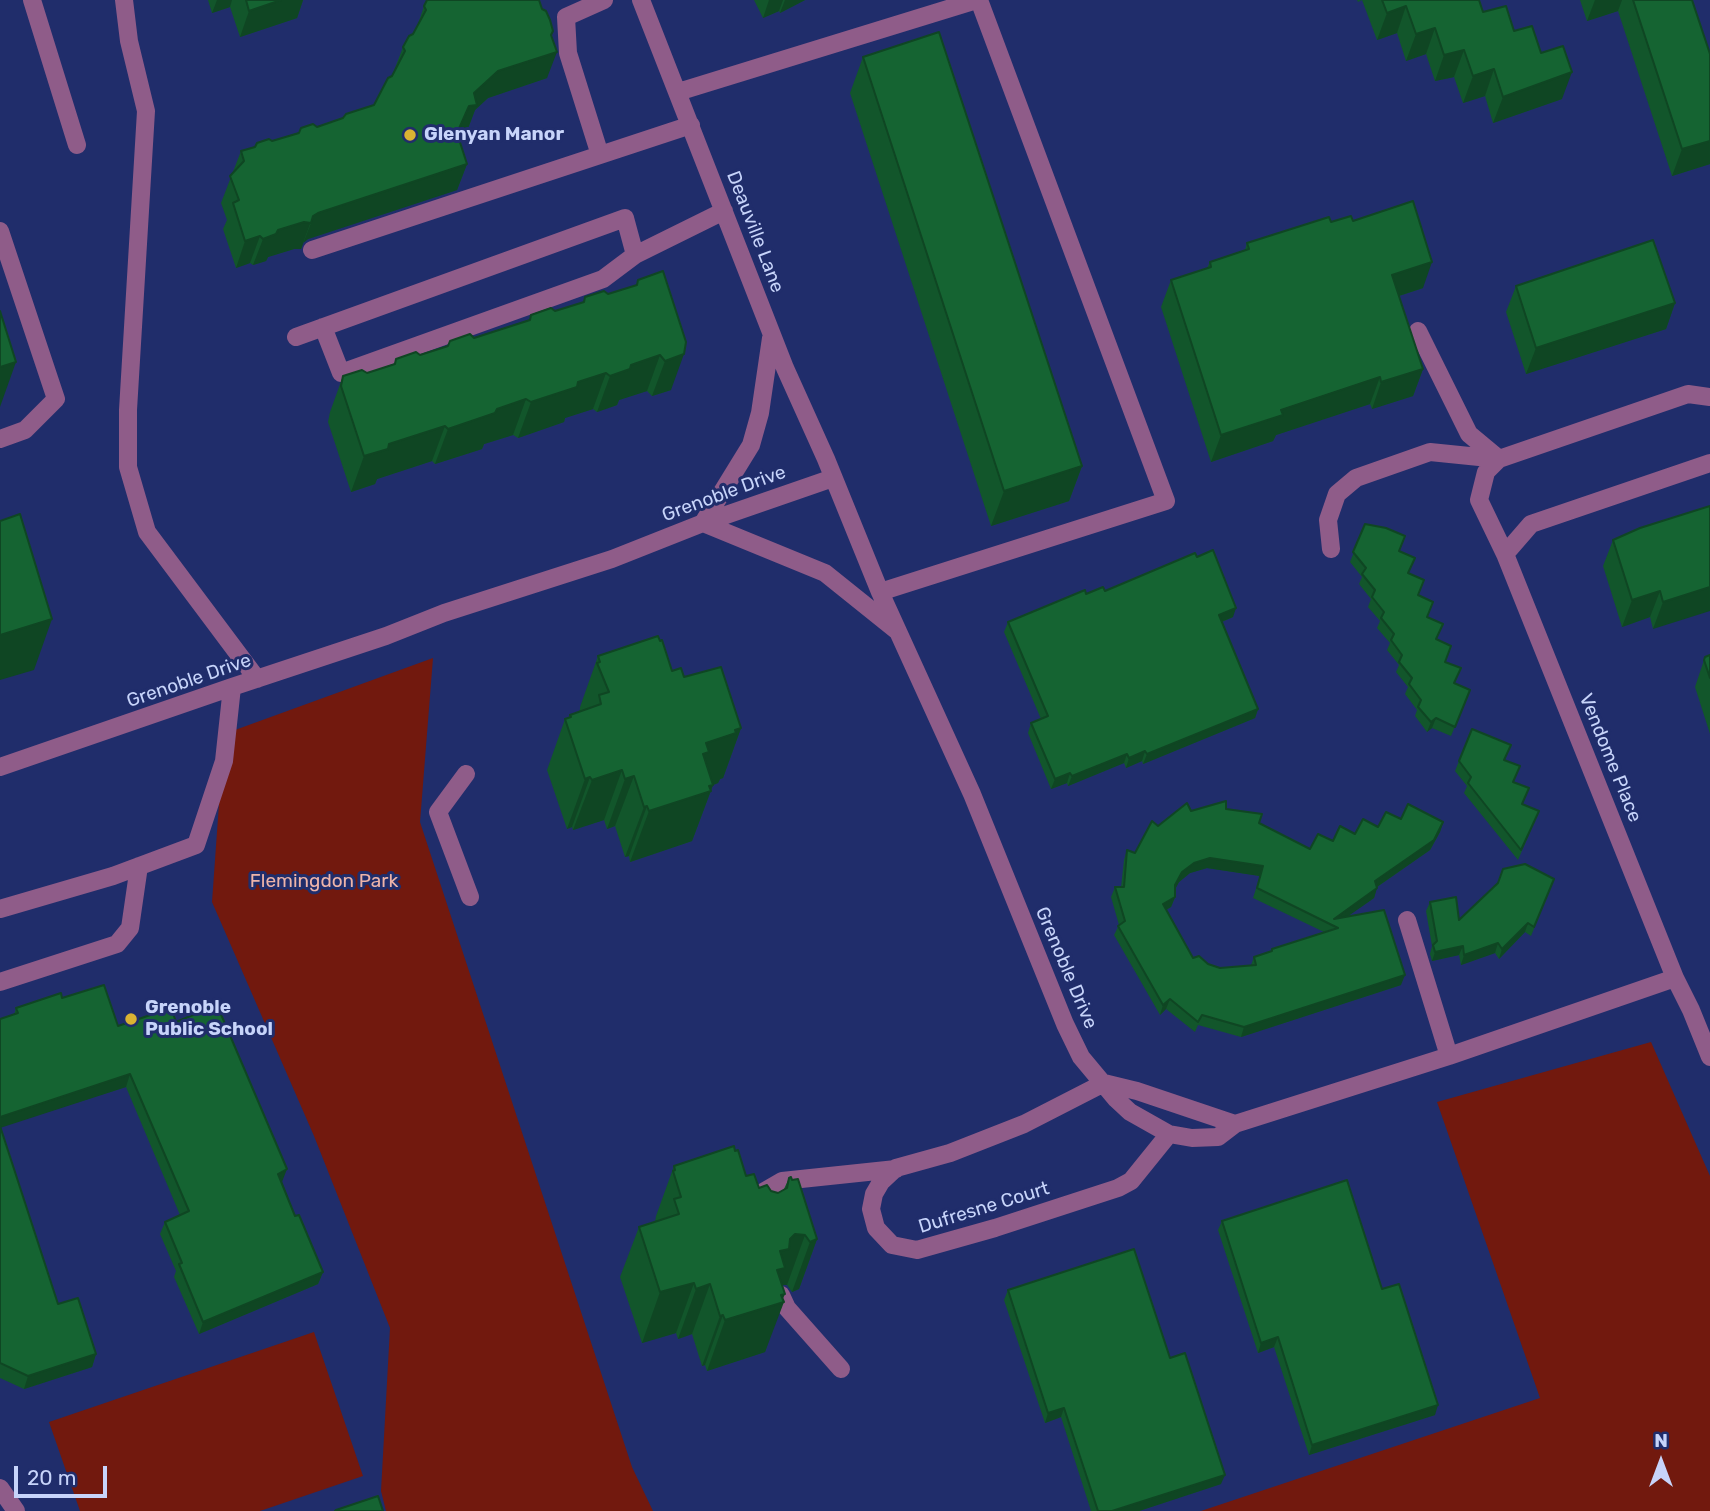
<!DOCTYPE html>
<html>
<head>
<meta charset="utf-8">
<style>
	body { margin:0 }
	#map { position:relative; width:1710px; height:1511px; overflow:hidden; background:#202d6b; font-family:Rubik,sans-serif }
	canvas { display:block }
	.north { position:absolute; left:1626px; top:1427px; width:70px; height:70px; -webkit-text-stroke:5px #202d6b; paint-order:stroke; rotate:0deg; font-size:19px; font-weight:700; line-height:28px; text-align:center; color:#c7d4fa }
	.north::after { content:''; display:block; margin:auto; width:24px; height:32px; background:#c7d4fa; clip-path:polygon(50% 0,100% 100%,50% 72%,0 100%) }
	.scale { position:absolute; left:14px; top:1466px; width:93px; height:32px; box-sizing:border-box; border:4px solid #c7d4fa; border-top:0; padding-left:9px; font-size:21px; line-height:24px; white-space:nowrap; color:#c7d4fa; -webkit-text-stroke:5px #202d6b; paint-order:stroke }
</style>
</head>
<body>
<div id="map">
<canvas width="1710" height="1511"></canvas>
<div class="north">N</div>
<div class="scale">20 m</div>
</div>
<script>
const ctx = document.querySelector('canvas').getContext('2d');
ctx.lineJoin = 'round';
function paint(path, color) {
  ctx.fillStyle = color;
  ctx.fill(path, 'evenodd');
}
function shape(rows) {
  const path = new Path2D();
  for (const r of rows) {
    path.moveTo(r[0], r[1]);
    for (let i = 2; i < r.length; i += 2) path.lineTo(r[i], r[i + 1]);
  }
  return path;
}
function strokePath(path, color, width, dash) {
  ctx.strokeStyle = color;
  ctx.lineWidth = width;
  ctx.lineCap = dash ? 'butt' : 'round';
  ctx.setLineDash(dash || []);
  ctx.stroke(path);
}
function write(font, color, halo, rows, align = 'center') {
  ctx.font = font + ' Rubik,sans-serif';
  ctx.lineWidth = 6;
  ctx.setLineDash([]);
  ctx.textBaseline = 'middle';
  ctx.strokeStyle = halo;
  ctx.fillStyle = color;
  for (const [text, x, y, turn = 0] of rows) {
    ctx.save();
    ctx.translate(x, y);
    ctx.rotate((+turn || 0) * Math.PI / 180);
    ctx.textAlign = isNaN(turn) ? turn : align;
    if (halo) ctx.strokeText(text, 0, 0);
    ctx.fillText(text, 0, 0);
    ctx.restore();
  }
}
const green = shape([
	[433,658,420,822,632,1467,653,1511,386,1511,381,1491,390,1328,314,1136,212,902,224,734],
	[1651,1042,1710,1176,1710,1511,1201,1511,1540,1398,1437,1102],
	[314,1332,363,1476,260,1511,80,1511,49,1422]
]);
const minor = shape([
	[32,0,77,145],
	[124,0,129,41,146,111,128,410,128,467,147,532,257,679],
	[641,0,785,368,826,459,880,592,972,794,1065,1024,1081,1057,1116,1099,1130,1112,1169,1134,1192,1138,1218,1137,1235,1124,1449,1056,1675,978],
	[678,92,977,0],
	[600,155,568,53,566,17,604,0],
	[0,231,56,399,25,430,0,439],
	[312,250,691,125],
	[323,327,341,373,603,279,635,255],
	[1418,331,1469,434,1499,459],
	[296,337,625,218,635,255,724,211],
	[1710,397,1688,394,1499,459,1486,472,1479,500,1505,554,1675,978,1691,1010,1710,1057],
	[703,523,825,573,896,630],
	[703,523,751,445,760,413,771,338],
	[1331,549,1328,520,1337,494,1356,478,1430,452,1499,459],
	[1505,554,1531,524,1710,463],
	[880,592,1166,501,979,0],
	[0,767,232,687,386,636,444,613,612,559,703,523,833,478],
	[466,774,438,812,470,897],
	[0,909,113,876,196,845,224,761,232,687],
	[1407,920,1449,1056],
	[0,982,117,944,130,928,139,866],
	[1104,1083,1024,1124,950,1153,896,1168,881,1182,874,1194,871,1209,876,1228,892,1245,917,1250,995,1228,1118,1188,1131,1181,1169,1134],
	[1104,1083,1137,1091,1235,1124],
	[758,1207,758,1199,763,1192,782,1181,896,1169],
	[781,1295,787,1308,841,1369],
	[0,1488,16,1511]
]);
const wall = shape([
	[208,0,303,0,297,18,240,37,230,7,212,13],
	[754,0,805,0,780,13,779,11,763,18],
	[1357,0,1479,0,1483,12,1514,31,1541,53,1562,99,1493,123,1485,96,1463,103,1454,77,1435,81,1426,54,1406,61,1397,33,1377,40,1362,0,1358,2],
	[1580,0,1692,0,1710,54,1710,164,1672,176,1618,11,1587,21],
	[424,6,542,9,553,31,551,36,547,78,488,98,475,110,467,131,459,133,458,135,467,164,457,190,308,239,303,243,301,249,294,249,268,257,266,261,253,265,250,263,236,268,223,229,227,220,221,203,241,151,343,118,374,105,392,76,403,47,416,30],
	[863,57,1082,466,1069,501,991,526,850,93],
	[1353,221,1423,288,1399,296,1423,369,1413,396,1372,409,1370,404,1276,435,1273,441,1211,462,1161,307,1171,280,1207,268,1210,262,1245,250,1247,243,1331,222],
	[663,271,671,390,652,396,647,391,619,400,617,405,597,412,593,409,565,418,564,422,518,438,513,435,484,444,482,449,435,464,432,461,377,479,375,484,351,492,328,422,330,412,343,376,367,373,394,364,396,359,420,355,583,302,585,297,608,294,636,285],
	[1516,286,1675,303,1666,329,1526,374,1506,312],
	[1710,506,1653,629,1650,617,1622,627,1603,566,1613,540],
	[1365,524,1399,552,1455,683,1470,690,1451,736,1432,728,1427,732,1415,716,1417,710,1405,694,1408,687,1396,672,1399,665,1387,650,1390,643,1377,628,1380,621,1368,607,1371,599,1359,584,1362,577,1350,562],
	[1105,591,1233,617,1222,622,1258,709,1255,718,1143,764,1142,761,1126,768,1124,763,1068,786,1067,783,1051,789,1028,733,1031,723,1041,719,1004,632,1008,622,1086,594],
	[1710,655,1710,734,1695,687,1705,657],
	[598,656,672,671,684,677,741,728,723,778,720,779,718,783,713,785,692,841,630,862,629,856,625,857,615,826,607,829,604,820,573,830,572,827,567,829,547,770,565,719,569,718,570,715,579,712,580,709,580,707],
	[1505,760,1523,804,1539,811,1518,860,1464,793,1467,786,1455,771,1459,761],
	[1226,809,1259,823,1310,849,1401,819,1443,822,1440,832,1430,850,1377,887,1374,898,1348,916,1401,985,1241,1037,1198,1025,1195,1032,1166,1009,1160,1015,1114,935,1119,925,1111,897,1115,887,1121,887,1124,860,1127,850,1135,853,1158,826,1191,811],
	[1207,868,1260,876,1253,898,1324,932,1272,949,1271,951,1254,957,1251,965,1220,968,1193,958,1166,910,1171,907,1175,897,1175,889,1179,882,1190,873],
	[1554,879,1531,936,1525,932,1499,959,1495,953,1461,965,1459,955,1432,961,1430,954,1432,946,1426,911,1430,902,1459,920],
	[62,998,118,1026,176,1022,282,1182,295,1216,323,1272,318,1284,199,1334,174,1277,176,1271,160,1234,165,1222,180,1215,126,1087,0,1127,58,1304,96,1354,92,1367,24,1389,0,1378,0,1019,14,1015,16,1008],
	[674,1166,746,1176,759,1188,778,1193,784,1189,789,1178,817,1239,799,1289,792,1292,787,1285,782,1285,783,1299,765,1352,707,1371,705,1365,702,1366,692,1334,678,1339,676,1333,642,1343,620,1277,639,1227,655,1222,656,1216],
	[1222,1221,1382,1289,1435,1415,1309,1455,1274,1347,1258,1353,1218,1230],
	[1008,1290,1170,1358,1221,1484,1139,1511,1091,1511,1061,1417,1045,1423,1004,1300]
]);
const shadedWall = shape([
	[217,0,232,0,230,7,212,13],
	[281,0,303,0,297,18,240,37,249,11],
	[769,0,783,0,779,11,763,18],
	[785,0,805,0,780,13],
	[1595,0,1622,0,1618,11,1587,21],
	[1406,6,1397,33,1377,40,1387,13],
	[1435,28,1426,54,1406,61,1416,34],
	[553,31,544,56,557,52,547,78,488,98,475,110,467,131,459,133,447,159,457,133,474,93,498,71,551,35],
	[1464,50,1454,77,1435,81,1444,55],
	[1494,69,1485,96,1463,103,1473,76],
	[1572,72,1562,99,1493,123,1503,97],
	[1710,141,1710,164,1672,176,1682,149],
	[467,164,457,190,308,239,303,243,313,216,318,213],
	[304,222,311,223,301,249,294,249,268,257,266,261,253,265,263,239,278,230],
	[260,236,250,263,236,268,245,241],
	[1432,262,1423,288,1383,301,1392,275],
	[1675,303,1666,329,1526,374,1536,348],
	[684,354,671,390,652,396,665,361],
	[660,355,647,391,619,400,617,405,597,412,610,376,631,365],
	[16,362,0,407,0,367],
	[1423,369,1413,396,1372,409,1381,382],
	[606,373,593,409,565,418,564,422,518,438,531,402,578,382],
	[1380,377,1370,404,1276,435,1273,441,1211,462,1221,435,1281,410],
	[526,399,513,435,484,444,482,449,435,464,448,429,497,409],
	[445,426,432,461,377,479,375,484,351,492,364,456,389,444],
	[1082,466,1069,501,991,526,1004,491],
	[1710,587,1710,611,1653,629,1663,602],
	[1660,591,1650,617,1622,627,1632,600],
	[1236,608,1233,617,1216,624,1219,615],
	[52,619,34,670,0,680,0,635],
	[1258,709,1255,718,1143,764,1147,754],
	[1436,718,1432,728,1427,732,1431,722],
	[741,728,723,778,720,779,718,783,713,785,692,841,630,862,649,811,706,743],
	[1145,751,1142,761,1126,768,1129,758],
	[1127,754,1124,763,1068,786,1072,776],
	[622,770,604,820,573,830,592,780],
	[1070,773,1067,783,1051,789,1055,779],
	[634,776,615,826,607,829,625,779],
	[590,777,572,827,567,829,585,779],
	[647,806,629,856,625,857,644,807],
	[1443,822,1440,832,1430,850,1371,891,1375,881],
	[1210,858,1263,866,1260,876,1207,868,1190,873,1179,882,1172,895,1175,885,1182,872,1194,863],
	[1377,888,1374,898,1334,926,1334,919],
	[1175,897,1171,907,1160,913,1163,904],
	[1528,923,1525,932,1499,959,1502,949],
	[1498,943,1495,953,1461,965,1464,955],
	[1463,946,1459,955,1432,961,1435,952],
	[1405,975,1401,985,1241,1037,1244,1027],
	[1170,999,1166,1009,1160,1015,1163,1005],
	[130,1074,126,1087,0,1128,0,1117],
	[287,1169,282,1182,273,1186,278,1174],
	[795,1234,805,1235,787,1285,779,1285,781,1295,785,1294,781,1303,784,1302,765,1352,707,1371,725,1320,790,1239],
	[817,1239,799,1289,792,1292,810,1242],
	[323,1272,318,1284,199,1334,203,1322],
	[694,1283,676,1333,642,1343,660,1292],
	[710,1284,692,1334,678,1339,696,1289],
	[723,1315,705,1365,702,1366,720,1316],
	[1278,1337,1274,1347,1258,1353,1261,1343],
	[96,1354,92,1367,24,1389,28,1376],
	[1438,1405,1435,1415,1309,1455,1312,1445],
	[1064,1408,1061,1417,1045,1423,1048,1413],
	[1225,1475,1221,1484,1139,1511,1112,1511]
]);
const building = shape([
	[246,0,281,0,249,11,246,0],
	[427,0,539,0,542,9,546,11,550,20,553,31,551,35,557,52,498,71,474,93,477,105,469,106,457,133,467,164,318,213,313,216,311,223,304,222,278,230,276,234,263,239,260,236,245,241,233,203,239,200,230,176,244,161,241,151,255,147,257,143,269,139,272,141,299,133,301,128,313,124,317,127,343,118,346,114,374,105,388,78,392,76,405,51,403,47,409,36,413,34,426,10,424,6,427,0],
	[1382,0,1479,0,1483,12,1506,6,1514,31,1532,26,1541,53,1563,46,1572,72,1503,97,1494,69,1473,76,1464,50,1444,55,1435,28,1416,34,1406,6,1387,13,1382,0],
	[1633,0,1692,0,1710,54,1710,141,1682,149,1633,0],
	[939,32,1082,466,1004,491,863,57,939,32],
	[1413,201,1432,262,1392,275,1423,369,1381,382,1380,377,1281,410,1283,415,1221,435,1171,280,1211,267,1210,262,1249,249,1247,243,1329,217,1331,222,1351,216,1353,221,1413,201],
	[1653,240,1675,303,1536,348,1516,286,1653,240],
	[663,271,686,342,684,354,665,361,660,355,631,365,630,369,610,376,606,373,578,382,577,387,531,402,526,399,497,409,495,413,448,429,445,426,389,444,388,449,364,456,341,386,343,376,362,370,367,373,395,364,396,359,416,352,420,355,448,346,450,341,470,334,474,338,530,320,531,315,551,308,555,311,584,302,585,297,604,291,608,294,637,285,638,280,663,271],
	[0,311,16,362,0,367,0,311],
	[1710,506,1710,587,1663,602,1660,591,1632,600,1613,540,1640,528,1710,506],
	[20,514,52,619,0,635,0,521,20,514],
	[1365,524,1386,528,1405,536,1399,551,1415,558,1408,573,1424,580,1418,595,1433,602,1427,617,1443,624,1436,639,1451,646,1445,662,1461,668,1454,683,1470,690,1455,727,1436,718,1431,722,1418,707,1421,700,1409,684,1412,678,1399,662,1402,655,1391,640,1394,634,1381,618,1384,612,1372,597,1375,590,1362,574,1366,568,1353,552,1365,524],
	[1213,550,1236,608,1219,615,1258,709,1147,754,1145,751,1129,758,1127,754,1072,776,1070,773,1055,779,1031,723,1048,716,1008,622,1085,590,1086,594,1103,587,1105,591,1195,553,1197,557,1213,550],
	[658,636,660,641,662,640,672,671,681,668,684,677,721,667,741,728,735,730,736,733,706,743,709,752,703,754,713,785,709,786,711,791,649,811,647,806,644,807,634,776,625,779,622,770,592,780,590,777,585,779,565,719,571,717,570,715,601,704,599,695,609,692,597,663,600,662,598,656,658,636],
	[1710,655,1710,678,1704,660,1705,657,1710,655],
	[1472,729,1511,745,1504,760,1520,766,1513,782,1529,788,1522,804,1539,811,1521,850,1468,783,1471,777,1459,761,1472,729],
	[1226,801,1226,809,1262,814,1259,823,1310,849,1318,834,1333,841,1340,826,1355,834,1363,819,1378,827,1386,812,1401,819,1408,804,1443,822,1434,840,1375,881,1377,888,1334,919,1384,910,1405,975,1244,1027,1202,1015,1198,1022,1170,999,1163,1005,1118,926,1125,921,1115,887,1124,887,1127,850,1135,853,1152,821,1158,826,1187,803,1191,811,1226,801],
	[1210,858,1263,866,1257,888,1338,928,1272,949,1272,951,1254,957,1256,965,1220,968,1208,964,1199,956,1193,958,1163,904,1175,897,1175,885,1182,872,1194,863,1210,858],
	[1525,864,1554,879,1534,927,1528,923,1502,949,1498,943,1464,955,1463,946,1435,952,1433,945,1437,941,1430,902,1456,897,1459,920,1498,883,1503,869,1525,864],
	[104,985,118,1026,171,1008,176,1022,217,1005,287,1169,278,1174,295,1216,299,1215,323,1272,203,1322,179,1264,182,1263,165,1222,189,1211,130,1074,0,1117,0,1019,18,1013,16,1008,61,993,62,998,104,985],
	[0,1126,58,1304,78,1298,96,1354,28,1376,0,1363,0,1126],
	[734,1146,735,1151,738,1150,746,1176,754,1174,759,1188,767,1185,771,1191,778,1193,787,1188,789,1178,791,1177,792,1180,798,1179,817,1239,810,1242,805,1235,795,1234,790,1239,789,1249,780,1251,785,1268,777,1270,785,1294,781,1295,784,1302,725,1320,723,1315,720,1316,710,1284,696,1289,694,1283,660,1292,639,1227,679,1214,674,1199,681,1197,673,1171,675,1170,674,1166,734,1146],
	[1347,1180,1382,1289,1399,1284,1438,1405,1312,1445,1278,1337,1261,1343,1222,1221,1347,1180],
	[1134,1249,1170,1358,1185,1353,1225,1475,1112,1511,1098,1511,1064,1408,1048,1413,1008,1290,1134,1249],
	[378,1496,383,1511,335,1511,336,1510,378,1496]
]);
const markers = [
	[410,135,7,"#dab333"],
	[131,1019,7,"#dab333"]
];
const poiNames = [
	["Glenyan Manor",424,135],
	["Grenoble",145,1008],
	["Public School",145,1030]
];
const streetNames = [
	["Deauville Lane",755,232,69],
	["Grenoble Drive",724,494,-20],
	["Grenoble Drive",189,681,-19],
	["Vendome Place",1610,758,68],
	["Grenoble Drive",1066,968,67],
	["Dufresne Court",984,1208,-17]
];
const parkNames = [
	["Flemingdon Park",324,882]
];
paint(green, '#72190e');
strokePath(minor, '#8f5c89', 18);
paint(wall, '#12562b');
paint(shadedWall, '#0f4623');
paint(building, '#156432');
strokePath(building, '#0f4623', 2);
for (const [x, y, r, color] of markers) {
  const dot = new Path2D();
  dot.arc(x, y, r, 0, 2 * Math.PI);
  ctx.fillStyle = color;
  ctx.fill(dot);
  strokePath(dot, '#202d6b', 2.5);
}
write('bold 19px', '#c7d4fa', '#202d6b', poiNames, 'left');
write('19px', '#c7d4fa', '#202d6b', streetNames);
write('19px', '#eeb4a9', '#202d6b', parkNames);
</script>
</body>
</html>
